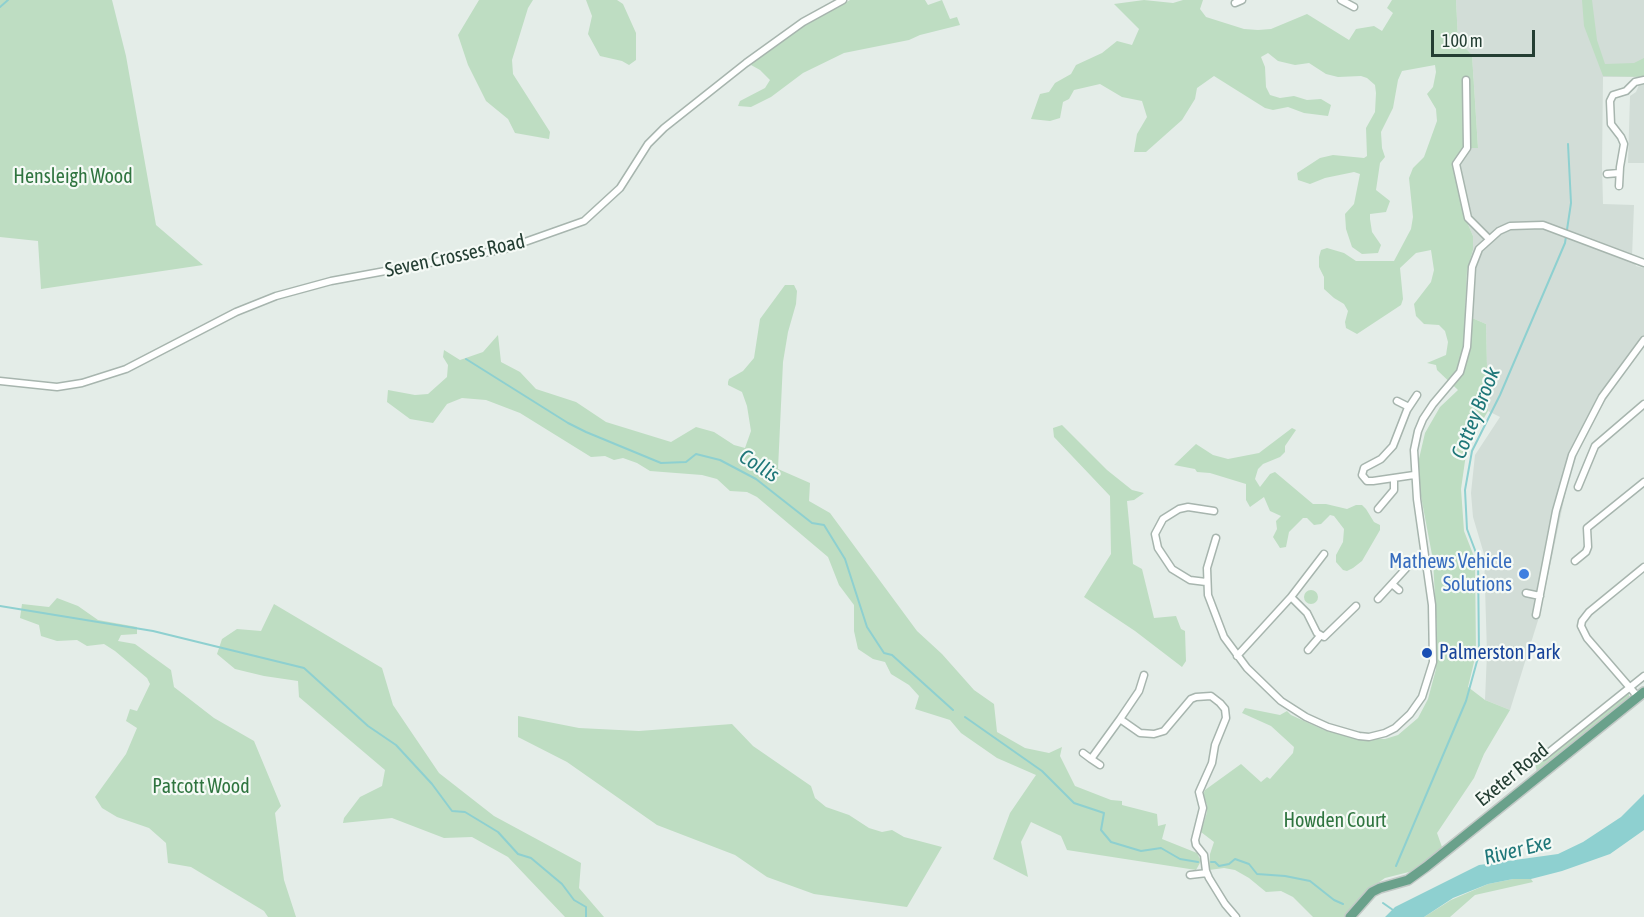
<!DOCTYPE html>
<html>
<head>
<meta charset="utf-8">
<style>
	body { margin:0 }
	#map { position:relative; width:1644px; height:917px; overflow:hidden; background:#e4ede8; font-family:"Asap Condensed",sans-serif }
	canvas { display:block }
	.scale { position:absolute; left:1431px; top:30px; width:104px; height:27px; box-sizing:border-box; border:3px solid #243e33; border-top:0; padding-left:8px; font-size:18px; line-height:21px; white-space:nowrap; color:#243e33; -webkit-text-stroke:4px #f5faf6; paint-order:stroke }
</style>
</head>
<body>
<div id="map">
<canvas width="1644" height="917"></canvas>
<div class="scale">100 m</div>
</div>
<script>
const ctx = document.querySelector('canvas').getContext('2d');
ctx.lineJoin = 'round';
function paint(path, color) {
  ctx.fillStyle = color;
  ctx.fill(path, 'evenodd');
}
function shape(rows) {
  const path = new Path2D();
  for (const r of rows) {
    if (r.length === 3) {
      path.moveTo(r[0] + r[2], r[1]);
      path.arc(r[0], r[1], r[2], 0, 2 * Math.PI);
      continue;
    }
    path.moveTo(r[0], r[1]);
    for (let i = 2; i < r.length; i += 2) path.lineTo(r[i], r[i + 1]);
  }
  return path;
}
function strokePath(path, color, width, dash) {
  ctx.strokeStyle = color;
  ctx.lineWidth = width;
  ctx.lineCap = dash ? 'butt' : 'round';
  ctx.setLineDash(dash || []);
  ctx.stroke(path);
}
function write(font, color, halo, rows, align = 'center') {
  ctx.font = font + ' "Asap Condensed",sans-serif';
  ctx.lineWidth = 4.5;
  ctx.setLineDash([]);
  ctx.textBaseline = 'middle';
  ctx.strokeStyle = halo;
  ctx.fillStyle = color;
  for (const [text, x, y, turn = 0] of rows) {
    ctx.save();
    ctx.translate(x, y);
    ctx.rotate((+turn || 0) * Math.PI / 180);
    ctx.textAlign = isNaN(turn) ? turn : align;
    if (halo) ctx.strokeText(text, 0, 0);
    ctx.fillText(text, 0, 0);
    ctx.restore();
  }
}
const built = shape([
	[1456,0,1644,0,1644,77,1603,77,1602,166,1603,204,1634,205,1632,257,1636,266,1644,268,1644,346,1614,386,1595,418,1582,442,1569,476,1540,614,1510,710,1485,700,1487,653,1484,554,1473,517,1471,493,1475,455,1500,417,1488,411,1486,324,1465,315,1467,271,1473,250,1473,236,1467,222,1456,164,1467,148,1478,147,1472,55,1458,40],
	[1644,84,1644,163,1628,163,1630,96,1636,92,1639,85]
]);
const green = shape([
	[0,0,112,0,126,56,156,225,203,265,41,289,38,241,0,237],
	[479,0,533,0,528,8,512,60,513,74,550,132,549,139,515,133,508,119,486,101,468,65,458,35],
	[586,0,617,0,623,4,636,33,636,60,629,65,622,61,600,56,588,34,592,16],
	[850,0,925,0,928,5,942,0,950,19,957,17,960,25,920,35,909,40,844,53,803,73,771,97,751,107,738,106,740,101,765,88,770,80,760,70,751,65,752,63,794,31],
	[1144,0,1173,3,1183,0,1203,0,1200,9,1206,17,1244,29,1258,30,1271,29,1307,14,1349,40,1356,29,1374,26,1382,31,1393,13,1387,8,1392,0,1456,0,1458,40,1472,55,1478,148,1467,148,1456,164,1467,222,1473,236,1473,250,1467,271,1465,315,1486,324,1488,411,1467,447,1461,489,1464,531,1475,559,1476,654,1468,687,1485,700,1510,710,1484,754,1474,778,1437,833,1442,847,1417,870,1385,878,1366,891,1345,917,1313,917,1293,897,1281,891,1266,892,1249,878,1235,870,1224,868,1209,870,1210,854,1214,842,1201,832,1207,812,1207,805,1203,795,1205,790,1241,764,1261,782,1267,777,1270,779,1293,753,1294,747,1271,726,1242,713,1245,708,1280,715,1287,711,1291,715,1324,730,1359,739,1385,739,1398,735,1418,718,1428,699,1436,669,1437,635,1433,560,1420,491,1418,463,1425,433,1440,407,1458,390,1437,370,1436,365,1427,363,1446,355,1448,342,1445,331,1439,325,1424,324,1416,316,1414,304,1431,282,1434,270,1431,250,1416,253,1400,268,1403,299,1401,305,1357,334,1346,328,1345,322,1348,311,1344,304,1334,298,1324,289,1324,277,1319,267,1319,257,1321,250,1327,248,1344,253,1356,261,1394,261,1411,229,1413,217,1409,178,1413,168,1424,157,1437,121,1436,109,1427,94,1433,87,1436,72,1435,65,1402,71,1398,80,1393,108,1381,132,1382,148,1385,157,1380,163,1376,190,1390,201,1386,212,1370,214,1370,219,1372,232,1381,245,1378,253,1362,254,1352,247,1346,229,1345,214,1354,204,1360,174,1354,172,1325,178,1310,184,1298,180,1297,173,1320,158,1333,155,1364,158,1367,156,1366,128,1375,112,1376,93,1375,85,1367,78,1361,76,1338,77,1326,74,1309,63,1295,65,1278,61,1268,53,1261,57,1265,67,1266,87,1270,95,1280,98,1294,96,1307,100,1321,99,1331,105,1328,116,1304,113,1288,107,1273,110,1265,108,1214,76,1197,88,1195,99,1182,120,1146,152,1134,152,1137,134,1147,117,1142,101,1122,97,1100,84,1074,90,1069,99,1063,102,1060,118,1050,121,1031,119,1040,94,1049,92,1055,83,1071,74,1076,65,1102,53,1117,41,1132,45,1139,29,1114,4],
	[1582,0,1592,0,1597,40,1605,64,1634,63,1644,58,1644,77,1603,76,1584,26],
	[785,285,794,285,797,291,796,304,788,332,783,362,778,469,810,483,809,501,830,513,917,631,942,654,974,690,994,704,997,732,1025,748,1049,753,1062,747,1060,756,1075,786,1111,800,1122,801,1122,805,1157,814,1158,826,1166,824,1162,839,1197,853,1201,861,1196,870,1067,850,1061,836,1031,822,1021,842,1028,877,993,859,1010,813,1036,775,997,758,961,733,950,720,915,709,919,696,909,685,891,674,885,662,873,659,858,649,854,631,854,605,839,585,828,557,757,497,747,492,730,491,717,479,702,475,650,471,637,463,623,458,614,460,605,456,591,457,520,413,486,400,462,398,447,404,433,423,410,419,387,402,388,390,415,395,428,394,447,377,448,365,443,357,444,350,460,360,483,352,498,335,501,362,520,372,536,389,576,402,606,422,671,442,696,427,714,432,734,445,745,448,751,431,747,406,742,392,728,385,728,382,729,379,743,371,754,358,760,319],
	[1062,425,1107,470,1132,490,1144,493,1134,500,1127,501,1133,564,1142,569,1154,618,1176,616,1181,629,1185,631,1186,661,1182,667,1135,631,1084,597,1111,554,1110,496,1054,437,1053,428],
	[1292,428,1296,430,1285,446,1285,452,1280,457,1263,464,1258,469,1255,479,1260,487,1270,474,1275,472,1313,504,1326,504,1347,509,1356,505,1362,505,1366,509,1374,522,1380,525,1380,530,1362,561,1353,568,1347,571,1343,570,1336,562,1336,555,1343,542,1344,529,1334,516,1330,515,1321,524,1314,525,1307,518,1303,518,1289,532,1286,547,1280,548,1273,537,1277,529,1276,521,1281,516,1270,511,1264,497,1250,507,1246,500,1246,484,1210,473,1197,472,1195,469,1174,465,1196,444,1213,455,1228,459,1259,453],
	[1311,597,7],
	[57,598,78,606,98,620,137,627,137,634,121,635,118,641,135,644,171,670,174,687,214,718,254,741,281,806,275,813,284,880,296,917,268,917,264,911,191,867,168,863,166,843,149,828,117,817,102,808,95,797,126,754,137,728,126,721,130,709,137,711,150,684,147,678,115,651,104,644,87,646,77,640,57,641,41,636,39,625,20,618,22,604,49,607],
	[274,604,382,668,393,705,439,773,494,816,581,863,579,888,604,917,565,917,508,857,472,837,444,838,392,818,343,823,344,818,360,797,382,786,385,770,299,697,298,681,264,676,235,669,217,654,222,639,237,629,261,631],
	[1626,694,1629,694,1629,700,1537,774,1535,760,1540,757,1544,760],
	[518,716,579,728,639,731,732,724,753,746,811,786,815,798,826,807,849,815,869,828,882,832,892,830,904,837,942,847,907,907,814,894,767,877,735,855,657,825,567,762,518,737],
	[1513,879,1531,879,1533,882,1475,895,1450,917,1424,917,1451,900,1488,884]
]);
const water = shape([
	[1644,794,1644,830,1610,854,1562,871,1531,879,1513,879,1488,884,1453,898,1424,917,1385,917,1395,907,1479,865,1558,854,1583,842,1621,817]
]);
const stream = shape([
	[0,7,8,0],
	[466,359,568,423,586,432,661,463,686,462,696,454,720,460,756,479,812,523,824,525,845,559,867,627,884,653,892,655,953,710],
	[0,606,153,631,304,668,368,726,396,745,432,784,452,811,465,812,498,832,518,854,531,858,562,884,574,900,586,907,586,917],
	[965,717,1042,771,1074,803,1104,813,1101,830,1111,842,1141,851,1161,848,1180,859,1198,862],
	[1211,862,1215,862,1219,866,1229,864,1235,859,1249,864,1257,874,1285,876,1310,881,1334,900,1343,904],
	[1396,866,1466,701,1479,654,1478,558,1467,529,1465,490,1472,451,1500,395,1565,243,1571,203,1568,144],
	[1383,903,1393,910]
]);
const minor = shape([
	[1341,0,1354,7],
	[1235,3,1242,0],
	[1466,80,1467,148,1456,164,1468,218,1489,239],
	[1607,174,1619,173],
	[1619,186,1620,167,1624,144,1621,137,1611,124,1610,101,1613,95,1626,91,1635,82,1644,80],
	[0,381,57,387,82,383,126,369,236,312,276,296,331,281,505,249,584,221,620,188,648,144,664,128,746,63,803,22,843,0],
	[1397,401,1409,407],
	[1414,475,1373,481,1367,481,1362,475,1364,468,1381,459,1393,446,1407,410,1417,395],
	[1578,487,1595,446,1644,404],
	[1378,509,1394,490,1394,478],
	[1216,538,1207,568,1208,595,1224,637,1247,668,1281,701,1306,717,1328,727,1359,736,1369,737,1385,733,1395,728,1410,714,1422,697,1433,662,1432,605,1417,499,1414,450,1418,431,1423,419,1433,404,1460,372,1467,347,1472,267,1479,249,1499,231,1510,226,1543,225,1644,263],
	[1324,554,1291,597,1307,613,1317,633,1324,637,1356,606],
	[1575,561,1586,552,1588,547,1587,528,1644,482],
	[1206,582,1190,580,1172,569,1158,548,1155,534,1163,519,1179,509,1188,507,1214,511],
	[1392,584,1399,590],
	[1526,593,1540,596],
	[1378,599,1411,563,1426,558],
	[1536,615,1556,511,1572,455,1602,397,1644,340],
	[1308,650,1320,636],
	[1237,656,1291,597],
	[1144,675,1139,691,1120,719,1140,733,1154,734,1164,731,1191,699,1196,697,1211,696,1220,703,1225,709,1226,718,1215,745,1212,763,1199,792,1203,808,1195,840,1196,845,1204,855,1206,871,1209,878,1225,904,1236,917],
	[1638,697,1587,638,1581,626,1582,621,1589,612,1644,567],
	[1083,753,1091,759],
	[1543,757,1644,676],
	[1100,765,1091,759,1120,719],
	[1190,875,1207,873]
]);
const primary = shape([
	[1350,917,1372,892,1380,888,1408,880,1426,867,1644,692]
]);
const markers = [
	[1524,574,6,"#3f7fe0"],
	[1427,653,6,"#1a4fb4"]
];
const parkNames = [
	["Hensleigh Wood",73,177],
	["Patcott Wood",201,787],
	["Howden Court",1335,821]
];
const streetNames = [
	["Seven Crosses Road",455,256,-12],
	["Exeter Road",1512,775,-39]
];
const shopNames = [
	["Mathews Vehicle",1512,562],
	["Solutions",1512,585]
];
const transitNames = [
	["Palmerston Park",1439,653]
];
const waterNames = [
	["Cottey Brook",1476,413,-68],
	["Collis",759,466,32],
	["River Exe",1518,850,-14]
];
paint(built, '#d2ddd7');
paint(green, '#beddc2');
paint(water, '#8ed0d0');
strokePath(stream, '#8ed0d0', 2);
strokePath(minor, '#a7b5ae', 9);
strokePath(primary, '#c2c9c6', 12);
strokePath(minor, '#fff', 6);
strokePath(primary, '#6aa18b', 9);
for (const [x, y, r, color] of markers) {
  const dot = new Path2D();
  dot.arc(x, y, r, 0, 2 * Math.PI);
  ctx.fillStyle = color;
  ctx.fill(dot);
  strokePath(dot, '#f5faf6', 2);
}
write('20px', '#2f743f', '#f5faf6', parkNames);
write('20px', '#243e33', '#f5faf6', streetNames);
write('20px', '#366cbe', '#f5faf6', shopNames, 'right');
write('20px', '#164399', '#f5faf6', transitNames, 'left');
write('italic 21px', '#1f7779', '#f5faf6', waterNames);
</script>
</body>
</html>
